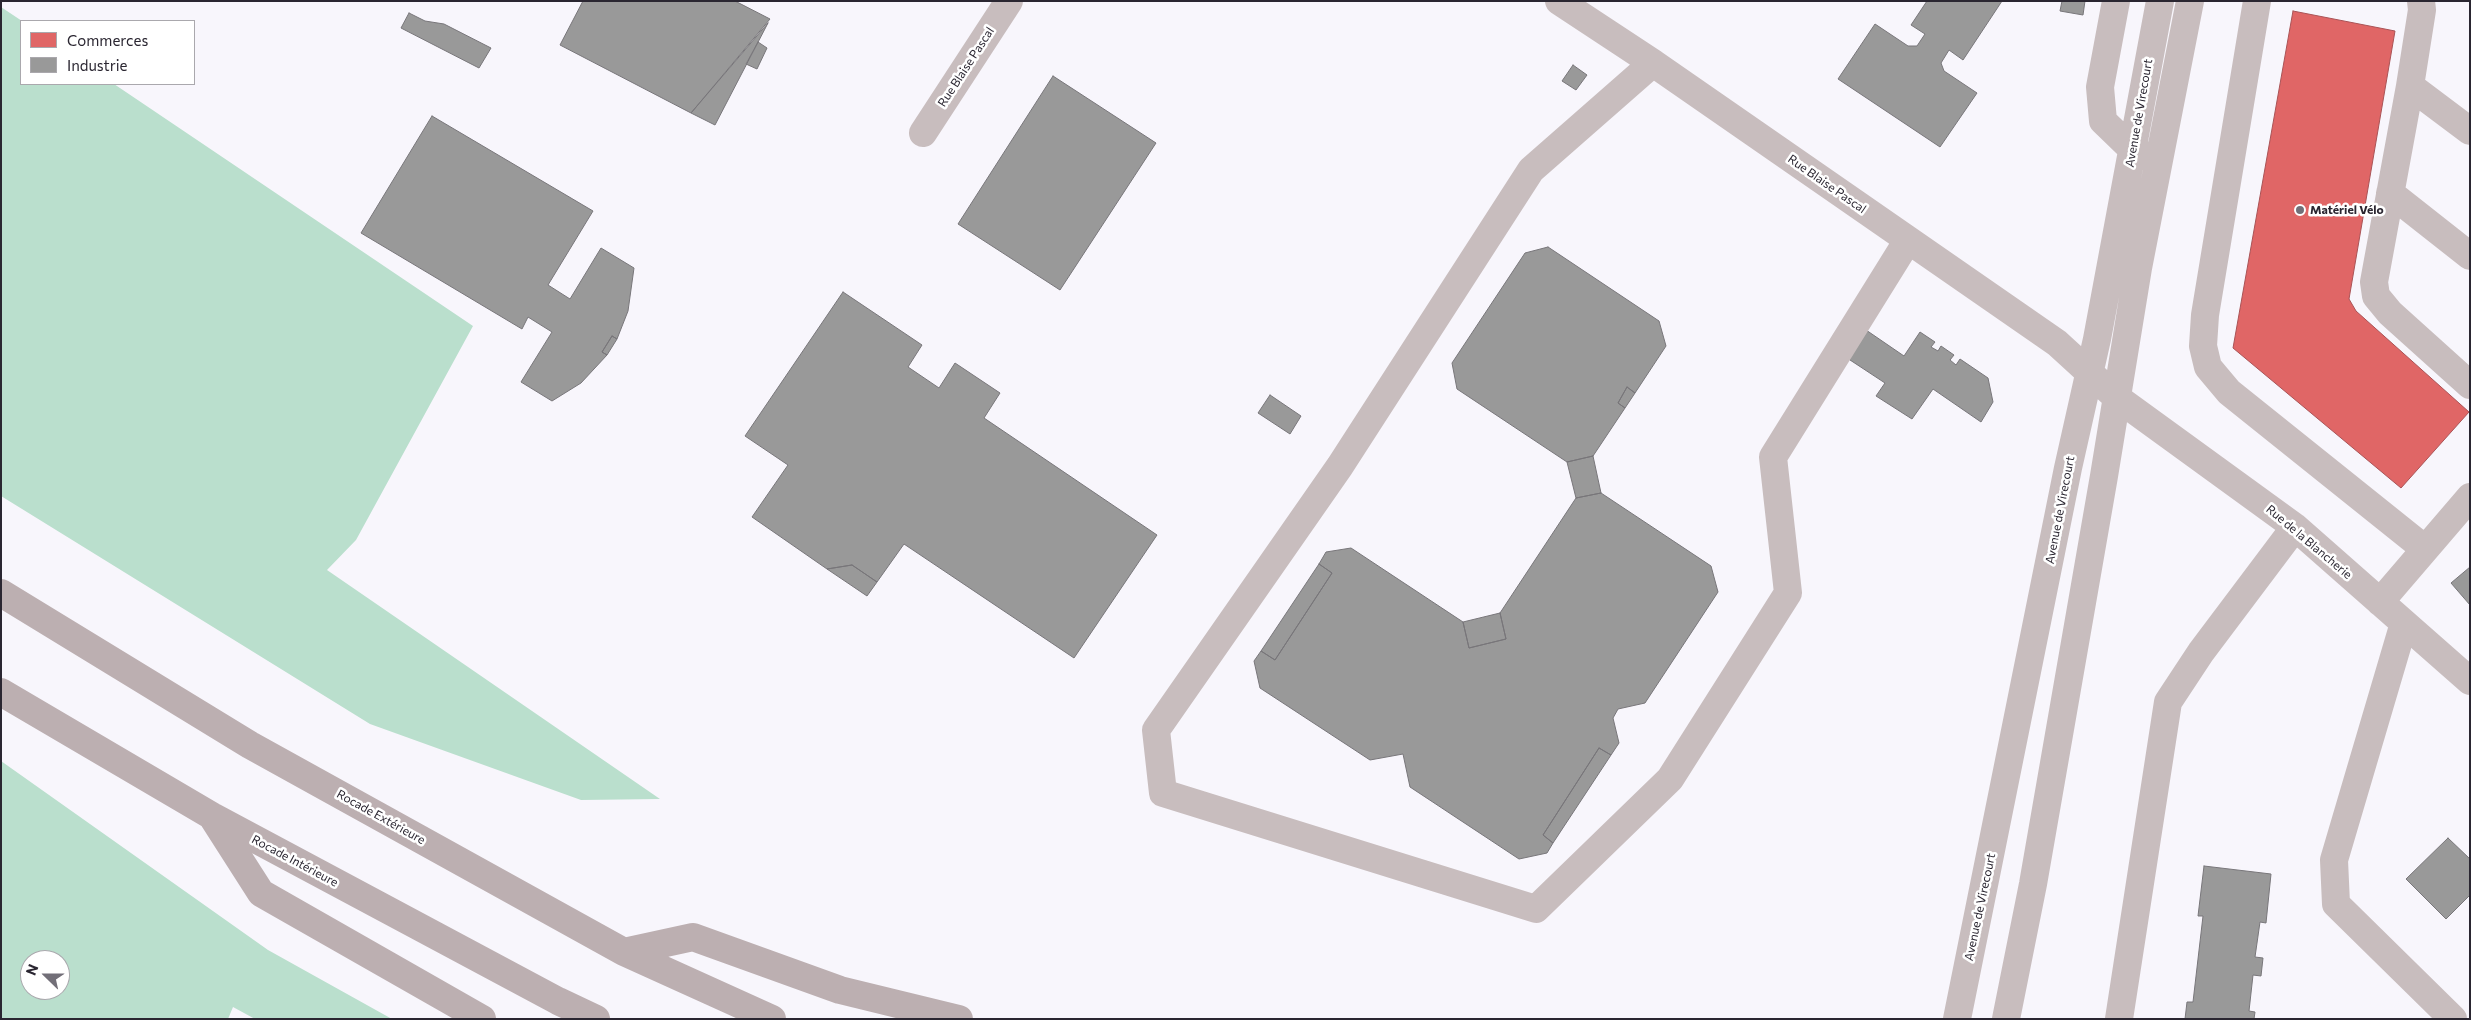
<!DOCTYPE html>
<html>
<head>
<meta charset="utf-8">
<style>
	body { margin:0 }
	#map { position:relative; width:2471px; height:1020px; overflow:hidden; background:#f8f6fc; font-family:Commissioner,sans-serif }
	canvas { display:block }
	.frame { position:absolute; inset:0; border:2px solid #2a2631; pointer-events:none }
	.legend { position:absolute; left:20px; top:20px; width:175px; height:65px; box-sizing:border-box; background:#fff; border:1px solid #aaa8ad; margin:0; padding:6px 9px; list-style:none; font-size:15px; color:#2a2631 }
	.legend li { display:flex; align-items:center; gap:10px; height:25px }
	.legend b { width:25px; border:1px solid #aaa8ad }
	.north { position:absolute; left:20px; top:950px; width:50px; height:50px; box-sizing:border-box; background:#fff; border:1px solid #aaa8ad; border-radius:50%; rotate:292deg; font-size:14px; font-weight:700; line-height:20px; text-align:center; color:#2a2631 }
	.north::after { content:''; display:block; margin:auto; width:18px; height:22px; background:#726f78; clip-path:polygon(50% 0,100% 100%,50% 72%,0 100%) }
</style>
</head>
<body>
<div id="map">
<canvas width="2471" height="1020"></canvas>
<div class="frame"></div>
<ul class="legend">
<li><b style="height:14px;background:#e06666"></b>Commerces</li>
<li><b style="height:14px;background:#999"></b>Industrie</li>
</ul>
<div class="north">N</div>
</div>
<script>
const ctx = document.querySelector('canvas').getContext('2d');
ctx.lineJoin = 'round';
function paint(path, color) {
  ctx.fillStyle = color;
  ctx.fill(path, 'evenodd');
}
function shape(rows) {
  const path = new Path2D();
  for (const r of rows) {
    path.moveTo(r[0], r[1]);
    for (let i = 2; i < r.length; i += 2) path.lineTo(r[i], r[i + 1]);
  }
  return path;
}
function strokePath(path, color, width, dash) {
  ctx.strokeStyle = color;
  ctx.lineWidth = width;
  ctx.lineCap = dash ? 'butt' : 'round';
  ctx.setLineDash(dash || []);
  ctx.stroke(path);
}
function write(font, color, halo, rows, align = 'center') {
  ctx.font = font + ' Commissioner,sans-serif';
  ctx.lineWidth = 5;
  ctx.setLineDash([]);
  ctx.textBaseline = 'middle';
  ctx.strokeStyle = halo;
  ctx.fillStyle = color;
  for (const [text, x, y, turn = 0] of rows) {
    ctx.save();
    ctx.translate(x, y);
    ctx.rotate((+turn || 0) * Math.PI / 180);
    ctx.textAlign = isNaN(turn) ? turn : align;
    if (halo) ctx.strokeText(text, 0, 0);
    ctx.fillText(text, 0, 0);
    ctx.restore();
  }
}
const forest = shape([
	[1,7,22,21,21,84,114,84,473,326,356,540,327,570,660,799,581,800,370,724,1,496],
	[1,761,268,950,392,1019,255,1019,233,1007,228,1019,1,1019],
	[30,960,60,960,60,990,30,990]
]);
const shops = shape([
	[2293,11,2395,31,2349,299,2356,311,2469,412,2401,488,2233,348,2293,11]
]);
const industry = shape([
	[583,1,735,1,770,19,691,113,560,45,583,1],
	[1927,1,2002,1,1963,60,1949,50,1941,63,1944,71,1977,93,1940,147,1838,79,1875,24,1908,46,1917,46,1925,34,1911,25,1927,1],
	[2062,1,2085,1,2083,15,2060,11,2062,1],
	[409,13,425,21,444,24,491,48,479,68,401,28,409,13],
	[768,23,715,125,691,113,768,23],
	[758,42,767,48,757,69,746,64,758,42],
	[1573,65,1587,75,1576,90,1562,81,1573,65],
	[1053,76,1156,143,1060,290,958,224,1053,76],
	[432,116,593,211,548,285,570,299,601,248,634,268,628,311,617,339,612,336,602,352,607,355,581,383,552,401,521,382,552,332,528,317,522,329,361,233,432,116],
	[1548,247,1659,321,1666,346,1635,393,1627,387,1618,403,1625,408,1593,456,1567,462,1457,389,1452,363,1525,253,1548,247],
	[843,292,922,345,908,367,939,388,955,363,1000,393,984,418,1157,535,1074,658,904,544,877,582,852,565,827,569,752,517,788,465,745,436,843,292],
	[1866,330,1904,356,1920,332,1935,342,1931,347,1938,351,1941,346,1954,355,1950,360,1956,365,1960,359,1988,378,1993,402,1981,422,1933,389,1912,419,1876,396,1885,383,1847,358,1866,330],
	[612,336,617,339,607,355,602,352,612,336],
	[1627,387,1635,393,1625,408,1618,403,1627,387],
	[1270,395,1301,416,1290,434,1258,413,1270,395],
	[1593,456,1601,493,1576,498,1567,462,1593,456],
	[1601,493,1711,566,1718,592,1645,703,1618,709,1613,718,1619,743,1611,755,1599,748,1543,835,1553,843,1547,853,1519,859,1410,787,1403,754,1370,760,1260,688,1254,661,1261,651,1275,660,1332,573,1319,564,1326,552,1351,548,1463,622,1469,648,1506,639,1500,613,1576,498,1601,493],
	[1319,564,1332,573,1275,660,1261,651,1319,564],
	[852,565,877,582,867,596,827,569,852,565],
	[2470,567,2470,605,2451,583,2470,567],
	[1500,613,1506,639,1469,648,1463,622,1500,613],
	[1599,748,1611,755,1553,843,1543,835,1599,748],
	[2448,838,2470,859,2470,895,2446,919,2406,879,2448,838],
	[2204,866,2271,874,2266,923,2260,922,2255,957,2263,958,2261,976,2253,975,2249,1011,2255,1012,2254,1019,2185,1019,2187,1002,2193,1002,2203,916,2198,916,2204,866]
]);
const minor = shape([
	[1559,1,1653,63,2057,343,2116,397,2295,527,2470,681],
	[2116,1,2100,87,2103,121,2133,150,2146,156],
	[2257,1,2205,315,2203,346,2208,367,2229,392,2425,549],
	[2421,1,2422,10,2410,86,2470,131],
	[1653,63,1531,170,1340,466,1156,730,1163,793,1536,909,1670,779,1788,593,1773,457,1908,240],
	[2410,86,2374,282,2376,296,2390,313,2470,385],
	[923,133,1009,1],
	[2390,193,2470,256],
	[2380,602,2470,497],
	[2404,623,2334,860,2336,904,2453,1019],
	[1957,1019,2068,468,2097,339,2160,1],
	[2006,1019,2033,884,2104,476,2138,268,2190,1],
	[2119,1019,2168,702,2201,652,2295,527]
]);
const highway = shape([
	[1,593,250,745,624,952,772,1019],
	[1,692,212,816,558,1001,596,1019],
	[213,818,261,893,482,1019],
	[624,952,693,937,840,990,959,1019]
]);
const markers = [
	[2300,210,5,"#726f78"]
];
const streetNames = [
	["Rue Blaise Pascal",966,67,-57],
	["Avenue de Virecourt",2139,113,-80],
	["Rue Blaise Pascal",1827,184,35],
	["Avenue de Virecourt",2060,510,-79],
	["Rue de la Blancherie",2309,542,40],
	["Rocade Extérieure",381,817,29],
	["Rocade Intérieure",295,861,28],
	["Avenue de Virecourt",1980,907,-78]
];
const poiNames = [
	["Matériel Vélo",2310,210]
];
paint(forest, '#badfcd');
paint(shops, '#e06666');
strokePath(shops, '#a95356', 1);
paint(industry, '#999');
strokePath(industry, '#78767a', 1);
strokePath(minor, '#c8bdbe', 28);
strokePath(highway, '#bcafb1', 28);
for (const [x, y, r, color] of markers) {
  const dot = new Path2D();
  dot.arc(x, y, r, 0, 2 * Math.PI);
  ctx.fillStyle = color;
  ctx.fill(dot);
  strokePath(dot, '#fff', 2);
}
write('12px', '#2a2631', '#fff', streetNames);
write('bold 12px', '#2a2631', '#fff', poiNames, 'left');
</script>
</body>
</html>
